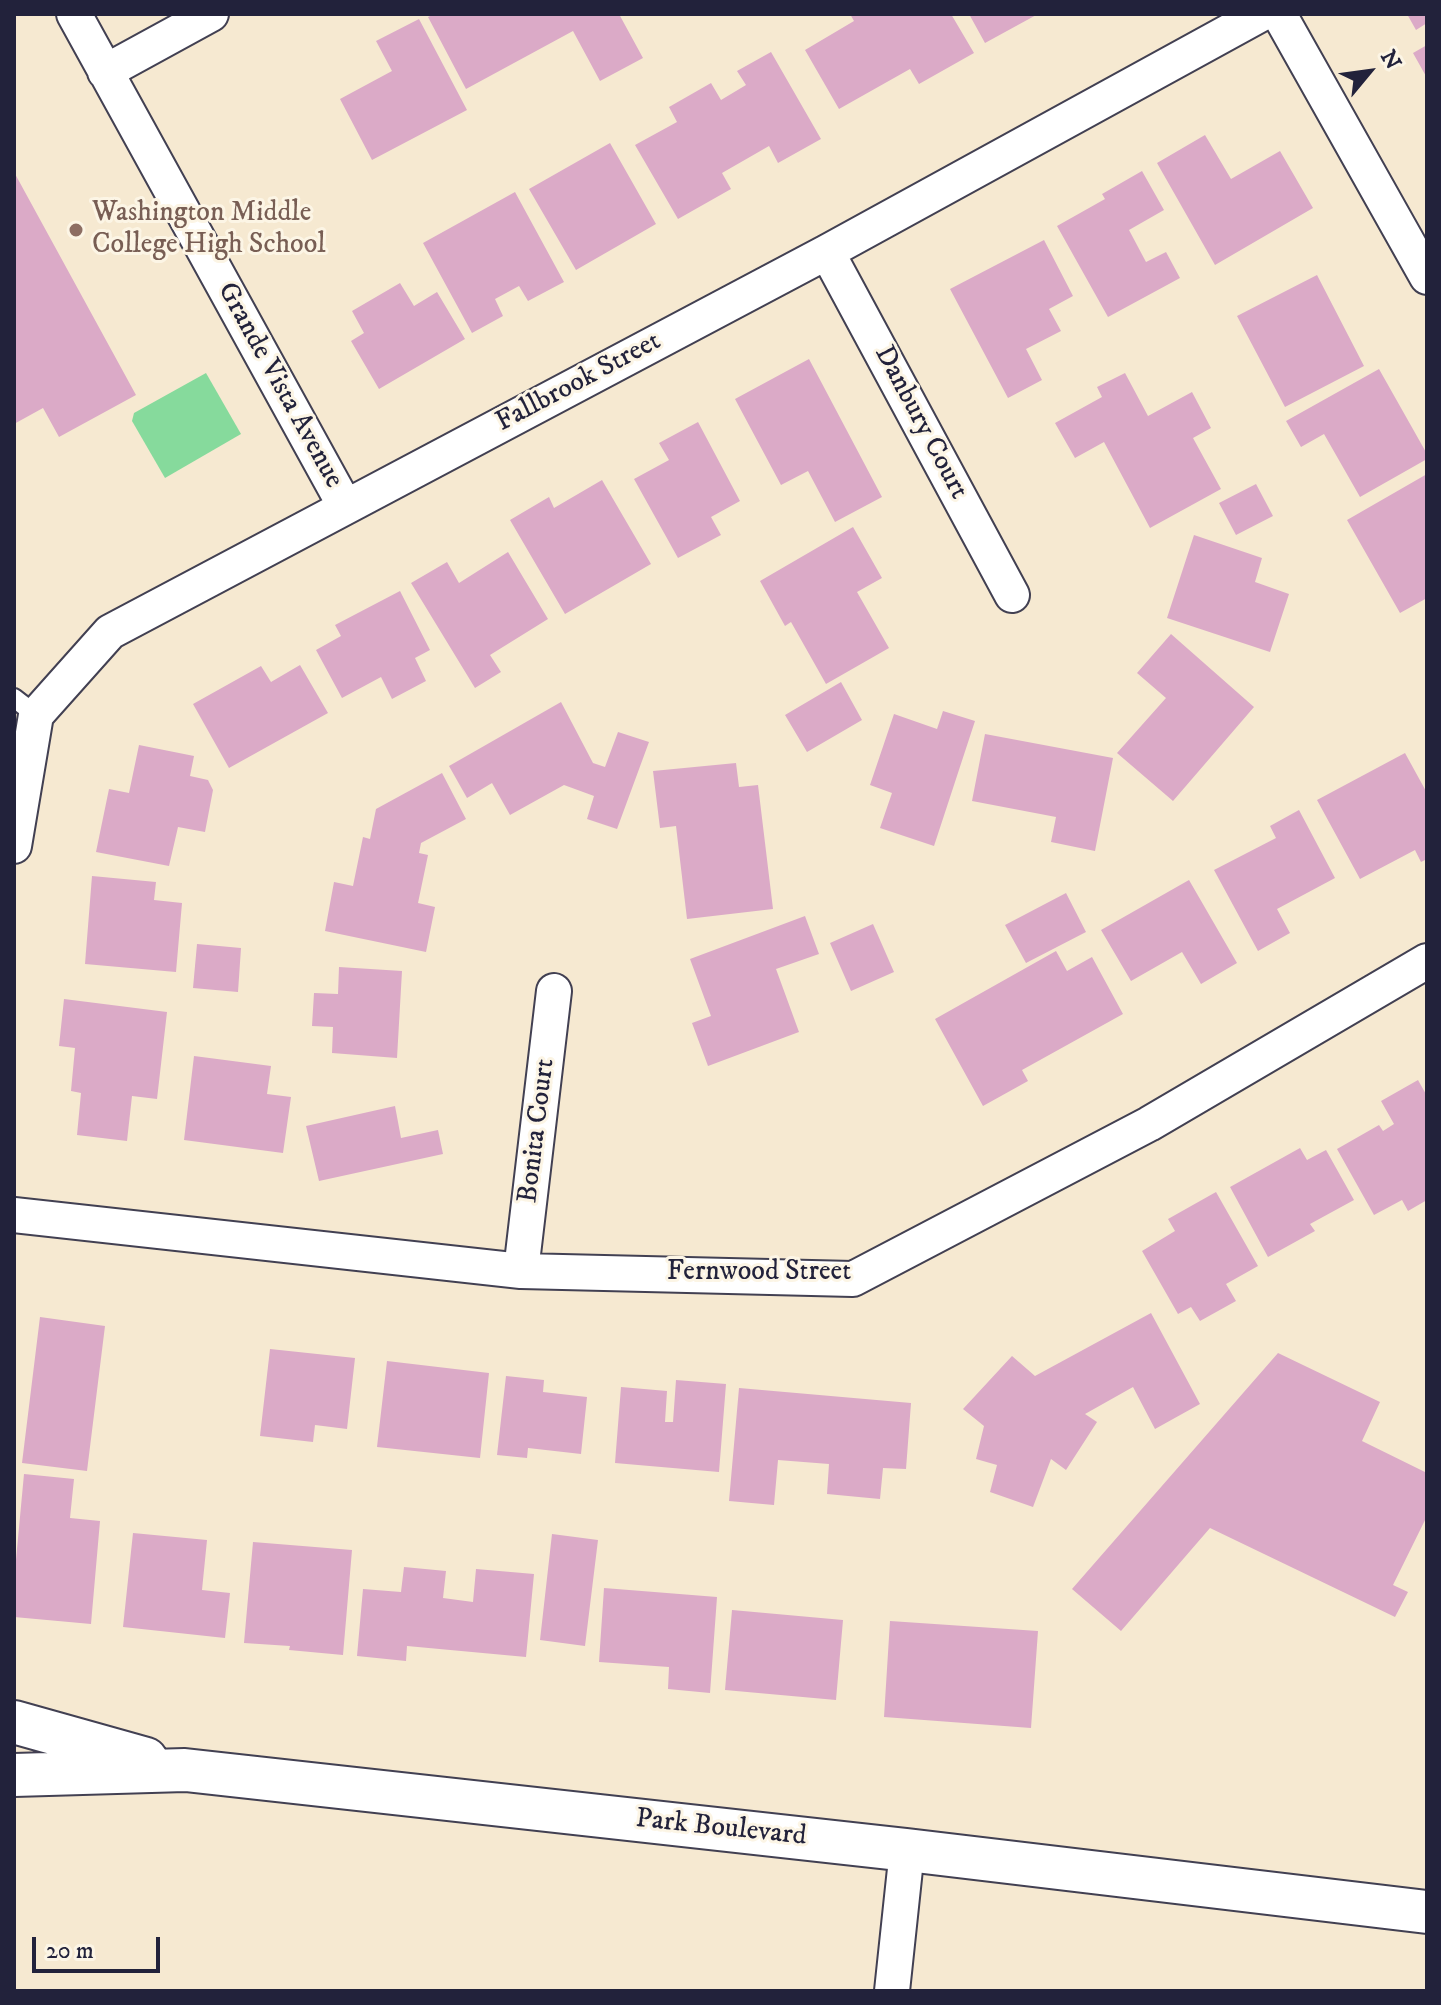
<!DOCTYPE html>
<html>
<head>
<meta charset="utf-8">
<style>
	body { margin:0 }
	#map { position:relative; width:1441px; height:2005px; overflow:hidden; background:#f6e9d1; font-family:"IM FELL DW Pica",serif }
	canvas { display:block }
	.frame { position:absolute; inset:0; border:16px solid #22223b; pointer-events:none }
	.north { position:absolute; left:1329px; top:32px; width:80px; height:80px; -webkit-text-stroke:6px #fcf5e5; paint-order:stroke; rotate:61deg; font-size:22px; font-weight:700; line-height:32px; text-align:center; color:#22223b }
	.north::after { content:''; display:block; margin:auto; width:28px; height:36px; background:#22223b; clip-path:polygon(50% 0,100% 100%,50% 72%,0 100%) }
	.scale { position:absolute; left:32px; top:1937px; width:128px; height:36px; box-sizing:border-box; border:4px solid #22223b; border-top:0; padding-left:10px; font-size:24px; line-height:28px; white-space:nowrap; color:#22223b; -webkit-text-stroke:6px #fcf5e5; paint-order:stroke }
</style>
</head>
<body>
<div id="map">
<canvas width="1441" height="2005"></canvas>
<div class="frame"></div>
<div class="north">N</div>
<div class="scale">20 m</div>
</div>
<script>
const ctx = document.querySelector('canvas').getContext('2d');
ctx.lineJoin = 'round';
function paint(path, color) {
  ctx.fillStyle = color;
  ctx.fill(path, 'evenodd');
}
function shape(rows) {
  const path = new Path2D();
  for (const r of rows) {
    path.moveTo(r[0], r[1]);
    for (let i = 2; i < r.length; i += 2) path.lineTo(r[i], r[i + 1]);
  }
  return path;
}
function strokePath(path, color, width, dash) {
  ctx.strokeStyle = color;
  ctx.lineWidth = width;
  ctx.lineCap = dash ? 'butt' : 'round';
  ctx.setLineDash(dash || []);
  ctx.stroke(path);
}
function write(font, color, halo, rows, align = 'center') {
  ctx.font = font + ' "IM FELL DW Pica",serif';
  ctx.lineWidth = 6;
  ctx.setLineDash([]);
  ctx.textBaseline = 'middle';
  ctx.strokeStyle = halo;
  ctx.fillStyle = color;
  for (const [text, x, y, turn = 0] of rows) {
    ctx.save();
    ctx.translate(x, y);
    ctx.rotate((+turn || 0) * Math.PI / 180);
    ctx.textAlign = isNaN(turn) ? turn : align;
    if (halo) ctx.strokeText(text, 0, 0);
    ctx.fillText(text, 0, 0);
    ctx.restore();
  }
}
const green = shape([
	[206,373,241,434,165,478,132,421,134,413]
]);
const building = shape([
	[434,14,619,14,643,58,600,81,573,31,466,89,428,17],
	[850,14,951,14,974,53,919,84,910,69,839,109,805,50,854,21],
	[969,14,1038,14,985,43],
	[1407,14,1427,14,1427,23,1416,30],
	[419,19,467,110,372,160,340,99,392,71,376,41],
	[1427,45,1427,78,1413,53],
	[771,52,821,139,778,163,769,146,722,173,731,189,678,219,635,145,677,122,669,107,711,83,721,100,746,85,737,71],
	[1205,135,1231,179,1280,151,1313,208,1215,265,1157,163],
	[610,143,656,224,576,270,529,189],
	[1142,171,1164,210,1129,230,1146,262,1166,252,1180,278,1108,317,1057,226,1105,199,1102,194],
	[14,172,136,395,59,437,43,408,14,424],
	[515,192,564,282,528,301,519,286,495,299,503,316,472,333,423,243],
	[1044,240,1073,296,1049,309,1061,331,1026,349,1042,380,1008,398,950,289],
	[1317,275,1364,366,1285,407,1237,316],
	[400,283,414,306,437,292,465,339,379,389,351,341,364,333,352,311],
	[809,359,882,497,835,522,808,471,781,485,735,399],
	[1379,369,1427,454,1427,459,1360,497,1324,434,1301,447,1286,421],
	[1125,373,1148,416,1192,392,1211,428,1193,438,1221,489,1150,528,1104,442,1075,458,1055,423,1102,397,1097,387],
	[698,422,740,501,711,517,721,535,678,558,634,479,669,460,659,443],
	[1427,474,1427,598,1400,613,1347,520],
	[602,480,651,564,565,614,510,520,549,497,554,508],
	[1256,484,1273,516,1236,535,1219,503],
	[853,527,882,578,857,592,889,648,826,684,791,622,785,626,760,581],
	[1194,535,1262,558,1255,582,1289,594,1270,652,1167,618],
	[508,552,548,619,490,655,501,672,475,688,411,583,447,562,459,583],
	[400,591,430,650,415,658,426,681,392,699,381,677,342,698,316,650,341,636,335,625],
	[1171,634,1254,707,1173,801,1117,753,1166,698,1137,673],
	[300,665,328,713,229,768,193,704,261,666,271,682],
	[841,682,862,720,807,752,785,715],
	[561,702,593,763,605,767,618,732,649,742,617,829,587,819,594,796,564,785,510,815,492,783,467,798,449,766],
	[943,711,975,721,934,846,880,828,892,793,870,785,894,714,937,729],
	[985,734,1113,758,1095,851,1051,842,1056,817,972,801],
	[139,745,194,756,190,776,208,780,213,790,205,832,178,827,169,866,96,852,109,789,129,793],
	[1405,753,1427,793,1427,859,1421,862,1415,850,1360,879,1317,800],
	[736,763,739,787,758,785,773,909,687,919,676,826,660,828,653,771],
	[442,773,466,819,421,843,419,853,428,855,418,903,435,907,426,952,325,931,334,882,353,886,363,837,370,839,376,809],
	[1299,810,1335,878,1277,909,1290,933,1258,951,1214,870,1276,838,1270,826],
	[92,876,156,882,154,900,182,903,176,972,85,964],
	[1189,880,1237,963,1201,984,1182,952,1131,981,1101,930],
	[1066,893,1086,932,1026,963,1005,925],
	[805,916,819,954,776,969,799,1032,708,1066,692,1023,711,1016,690,959],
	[873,924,894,972,851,991,830,943],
	[197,944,241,948,238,992,193,988],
	[1056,951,1067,971,1092,957,1123,1014,1022,1070,1028,1081,983,1106,935,1019],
	[339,967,402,971,397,1058,332,1053,333,1027,312,1026,314,993,338,994],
	[64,999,167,1012,157,1099,132,1096,127,1141,77,1135,81,1093,71,1091,75,1048,59,1046],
	[194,1056,271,1066,267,1094,291,1097,283,1153,184,1140],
	[1418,1080,1427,1096,1427,1200,1408,1211,1402,1200,1374,1215,1337,1149,1379,1125,1383,1131,1394,1124,1381,1101],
	[395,1106,401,1138,438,1130,443,1154,319,1181,306,1126],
	[1300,1148,1307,1160,1326,1150,1354,1200,1310,1224,1315,1231,1268,1257,1230,1187],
	[1216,1192,1258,1266,1226,1284,1236,1301,1200,1321,1191,1307,1178,1314,1142,1251,1175,1231,1168,1219],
	[1151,1313,1200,1404,1155,1429,1133,1387,1085,1414,1097,1422,1066,1470,1051,1459,1033,1507,990,1492,997,1465,976,1459,984,1426,963,1409,1012,1356,1035,1376],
	[40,1317,105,1326,87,1471,22,1463],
	[270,1349,355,1358,347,1429,315,1425,313,1442,260,1436],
	[1278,1353,1380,1402,1362,1441,1427,1473,1427,1516,1393,1585,1408,1592,1395,1617,1210,1528,1121,1631,1072,1589],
	[387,1361,489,1373,480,1458,377,1447],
	[506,1376,544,1380,543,1392,587,1397,581,1454,528,1448,527,1458,497,1455],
	[676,1380,726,1384,719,1472,615,1463,621,1387,667,1391,665,1422,673,1422],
	[739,1388,911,1403,906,1469,883,1468,880,1499,827,1494,829,1464,778,1460,774,1505,729,1501],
	[24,1474,74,1479,70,1518,100,1521,91,1624,14,1617,14,1581],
	[133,1533,207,1540,202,1590,230,1593,225,1638,123,1627],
	[552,1534,598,1540,585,1646,540,1640],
	[253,1542,352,1550,343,1655,289,1650,290,1646,244,1643],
	[404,1567,446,1571,443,1598,473,1602,476,1569,534,1574,526,1657,407,1646,406,1661,357,1656,363,1589,401,1592],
	[604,1588,717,1597,710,1693,668,1689,669,1667,599,1662],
	[732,1610,843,1620,836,1700,725,1690],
	[890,1621,1038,1631,1031,1728,884,1717]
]);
const service = shape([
	[14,698,36,715]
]);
const minor = shape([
	[74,14,345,506],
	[1279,14,1427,277],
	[105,72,211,14],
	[827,252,1012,595],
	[14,846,36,715,110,632,827,252,1261,14],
	[14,1215,521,1271,853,1279,1149,1124,1427,961],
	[521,1271,554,991],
	[892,1991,907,1850]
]);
const tertiary = shape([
	[14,1722,146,1759],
	[14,1775,185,1770,907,1850,1427,1912]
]);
const markers = [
	[76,230,8,"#8d6e63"]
];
const educationNames = [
	["Washington Middle",92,214],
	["College High School",92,246]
];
const streetNames = [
	["Fallbrook Street",579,383,-28],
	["Grande Vista Avenue",279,386,61],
	["Danbury Court",920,423,62],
	["Bonita Court",538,1131,-83],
	["Fernwood Street",759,1273],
	["Park Boulevard",721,1829,6]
];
paint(green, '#86da9c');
paint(building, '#dbaac7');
strokePath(service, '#424052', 22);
strokePath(minor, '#424052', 38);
strokePath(tertiary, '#424052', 46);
strokePath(service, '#fff', 18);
strokePath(minor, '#fff', 34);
strokePath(tertiary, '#fff', 42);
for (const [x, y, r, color] of markers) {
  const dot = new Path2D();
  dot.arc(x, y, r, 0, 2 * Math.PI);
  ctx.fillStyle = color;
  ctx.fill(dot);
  strokePath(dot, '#fcf5e5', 3);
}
write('28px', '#785e54', '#fcf5e5', educationNames, 'left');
write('28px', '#22223b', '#fcf5e5', streetNames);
</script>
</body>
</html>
